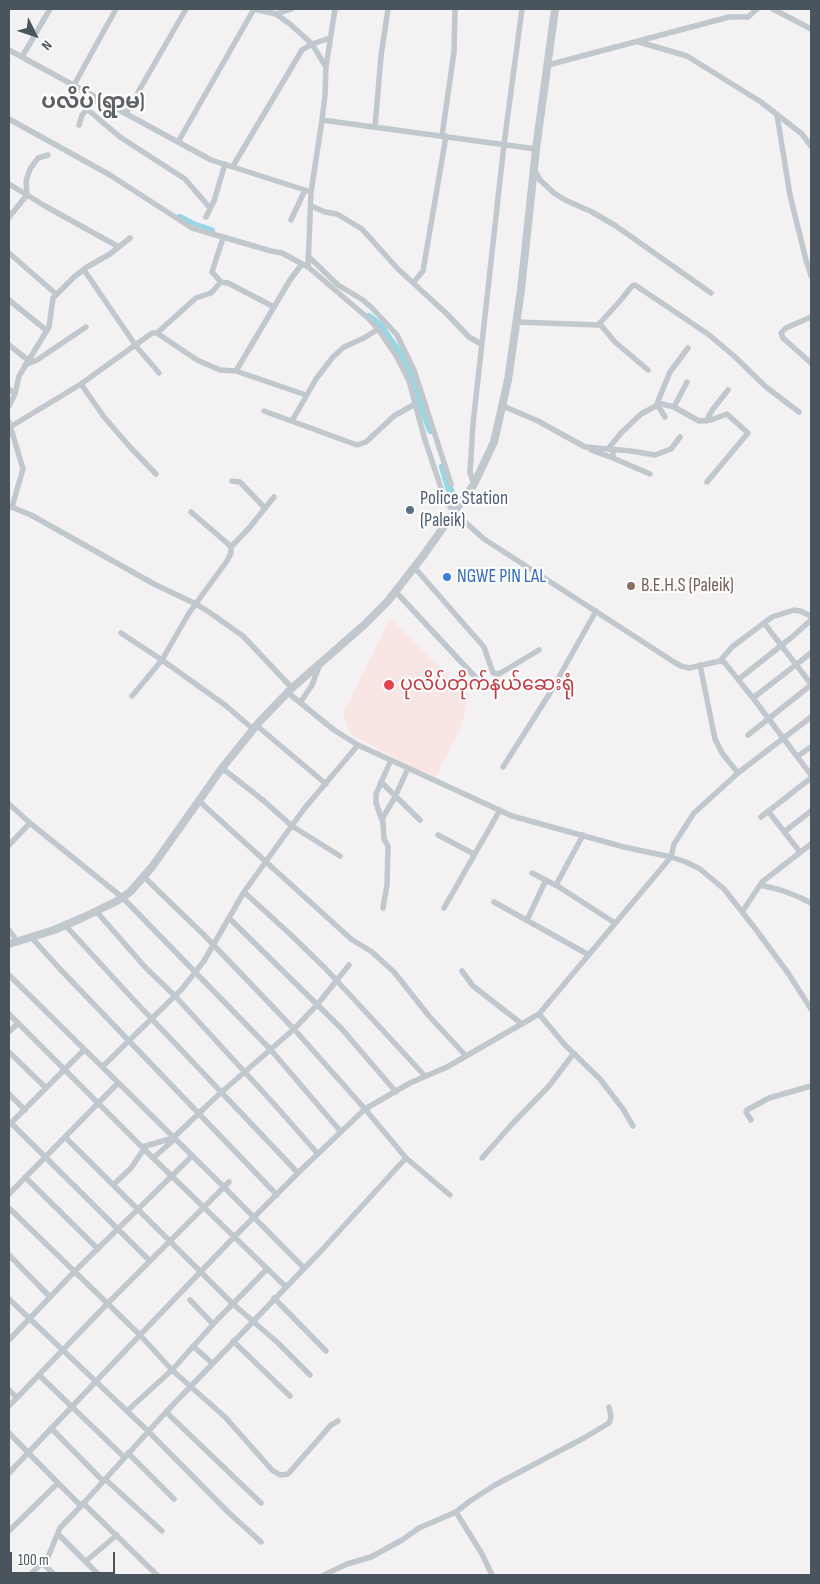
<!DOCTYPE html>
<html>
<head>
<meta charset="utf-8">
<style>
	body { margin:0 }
	#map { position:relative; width:820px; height:1584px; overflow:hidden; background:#f3f1f1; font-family:"Sofia Sans Condensed",sans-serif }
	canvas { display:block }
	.frame { position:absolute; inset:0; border:10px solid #4a545d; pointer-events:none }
	.north { position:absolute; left:10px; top:10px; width:50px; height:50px; -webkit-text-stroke:4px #fff; paint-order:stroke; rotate:131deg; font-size:14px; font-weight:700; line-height:20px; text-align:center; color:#4a545d }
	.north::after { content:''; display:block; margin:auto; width:18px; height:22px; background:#4a545d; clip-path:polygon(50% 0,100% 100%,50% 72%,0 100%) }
	.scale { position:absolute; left:10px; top:1552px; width:105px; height:22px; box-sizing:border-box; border:2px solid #4a545d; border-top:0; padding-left:6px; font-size:15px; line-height:18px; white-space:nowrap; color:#4a545d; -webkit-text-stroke:4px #fff; paint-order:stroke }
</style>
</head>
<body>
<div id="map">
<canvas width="820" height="1584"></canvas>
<div class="frame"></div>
<div class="north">N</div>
<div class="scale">100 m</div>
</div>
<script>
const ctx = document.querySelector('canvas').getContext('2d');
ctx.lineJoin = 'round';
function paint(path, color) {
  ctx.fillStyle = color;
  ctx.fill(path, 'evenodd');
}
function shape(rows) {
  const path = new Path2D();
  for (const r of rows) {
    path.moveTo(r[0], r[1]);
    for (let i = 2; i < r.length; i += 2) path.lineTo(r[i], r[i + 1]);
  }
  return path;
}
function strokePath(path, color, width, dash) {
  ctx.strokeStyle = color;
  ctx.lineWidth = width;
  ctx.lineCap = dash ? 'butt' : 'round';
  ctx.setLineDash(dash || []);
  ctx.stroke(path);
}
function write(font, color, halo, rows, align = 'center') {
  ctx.font = font + ' "Sofia Sans Condensed","Noto Sans Myanmar",sans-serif';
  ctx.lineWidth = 4.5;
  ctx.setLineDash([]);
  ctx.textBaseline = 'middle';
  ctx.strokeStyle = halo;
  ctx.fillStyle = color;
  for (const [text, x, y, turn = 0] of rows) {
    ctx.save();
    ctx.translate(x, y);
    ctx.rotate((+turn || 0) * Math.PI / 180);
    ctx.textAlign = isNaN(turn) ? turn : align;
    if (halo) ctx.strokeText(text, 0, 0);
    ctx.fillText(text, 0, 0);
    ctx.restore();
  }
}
const medical = shape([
	[390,618,469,696,460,730,434,779,351,734,343,714]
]);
const canal = shape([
	[180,218,193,225,211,231],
	[369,317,380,326,403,359,431,430],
	[443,467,453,500]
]);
const minor = shape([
	[254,9,276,14,290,24,312,44,326,67],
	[773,9,811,29],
	[276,14,291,9],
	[639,42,687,56,761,102,802,134,811,146],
	[9,50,211,160,311,192],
	[22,57,50,9],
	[548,65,729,17,748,17,757,9],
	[74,85,116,9],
	[87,109,120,137,185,179,210,208],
	[126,113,186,9],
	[777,115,790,195,806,260,811,276],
	[9,119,110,175,192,228,271,251,282,253,308,267,368,318,378,329,397,357,409,381,425,440,445,500,455,513,484,539,674,662,681,666,689,668,720,661,724,662,753,698,811,775],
	[322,120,536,149],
	[79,125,82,115,97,98],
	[375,127,381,56,388,9],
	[442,136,454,52,455,9],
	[178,142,254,9],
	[233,166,302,50,312,44,330,38],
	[534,168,540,180,554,193,565,200,592,212,616,226,711,293],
	[9,184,45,206,119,247],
	[311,206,325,212,337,214,362,229,398,269,448,315,469,337,481,344],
	[9,217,27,195,26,181,30,169,38,158,48,155],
	[206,217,214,201,225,164],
	[291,220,305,190],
	[9,253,56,294],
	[308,256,338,285,363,300,372,308,397,335,414,370,451,484],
	[308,267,311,192,322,120,325,95,326,67,335,9],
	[84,270,136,346,159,373],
	[221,282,212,272,223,238],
	[413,283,423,271,446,136],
	[9,300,46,330],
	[811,317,786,328,781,333,783,338,811,363],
	[516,322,598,325,620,301,632,286,635,285,708,334,734,356,766,387,799,412],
	[600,324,615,342,648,370],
	[157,333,196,298,211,293,221,282,228,283,274,307],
	[9,345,28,360],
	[25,365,37,360,86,327],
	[236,371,290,280,302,264],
	[81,384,104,417,130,447,156,474],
	[9,389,15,394],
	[658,403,674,407,699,421,711,420,727,414,748,433,707,482],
	[657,404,665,417],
	[9,406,15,394,19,376,49,327,53,298,74,277,87,267,110,254,130,238],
	[503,406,538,421,585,447,631,451,655,455,671,449,680,437],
	[674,407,687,382],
	[264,411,357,445,366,442,394,416,415,404],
	[292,421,316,379,333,357,344,347,364,338,378,329],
	[706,421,713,409,728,390],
	[9,422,23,469,12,507],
	[10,427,81,384,152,333,157,333,197,360,220,370,236,371,306,395],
	[608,449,621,433,641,414,656,406,670,372,688,348],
	[591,450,613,458],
	[613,450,613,458,650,474],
	[232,481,240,482,265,508],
	[474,484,470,473,473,424,504,144,522,9],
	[9,506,31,515,154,584,196,604,209,612,243,636,292,688],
	[191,512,227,543,231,547,231,553,227,561,189,613,162,660,225,705,253,729],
	[231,547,250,527,274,497],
	[414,567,484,647,493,673,499,674,539,650],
	[395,591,478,680],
	[764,623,811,684],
	[121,633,162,660,132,696],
	[720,661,732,647,772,617,794,610,800,611,811,616],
	[700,665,715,739,722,753,738,773],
	[739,679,792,637,811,620],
	[287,692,334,730,358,745,512,816,624,847,671,857,686,862,700,869,724,889,754,927,788,973,811,1009],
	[753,698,811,653],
	[300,703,312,685,320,664],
	[256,725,326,784],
	[748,735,811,685],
	[798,756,811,747],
	[503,767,550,693,596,611],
	[222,768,264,801,292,826,340,856],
	[381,782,420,820],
	[199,801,351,939,372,952,394,972,429,1016,466,1056],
	[9,804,30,823,123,898,271,1050,341,1132],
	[768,811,800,852],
	[761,817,811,778],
	[382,819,395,797,408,768],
	[784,832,811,811],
	[438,835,474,854],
	[9,845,30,823],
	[532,873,559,887,615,923],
	[556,885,583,835],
	[760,885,781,890,799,897,811,903],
	[244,892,290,934,325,968,425,1076],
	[494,902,589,955],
	[383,908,387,885,388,846,384,839,383,823,376,803,376,794,391,760],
	[444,908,500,810],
	[96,911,145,967,176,997,275,1105,318,1154],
	[742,912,762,882,811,844],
	[229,918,341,1028,396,1092],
	[527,920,546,880],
	[65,925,132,998,298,1173],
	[9,930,17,941],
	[31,937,60,969,277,1195],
	[462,971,473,986,522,1024],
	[9,975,224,1187,304,1268],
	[9,1014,153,1158,286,1287],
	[539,1014,565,1045,600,1079,623,1109,633,1126],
	[9,1032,18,1023],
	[9,1052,45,1087],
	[102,1067,181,990,204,961,244,892,277,846,304,809,358,745],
	[9,1094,25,1110],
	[751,1120,746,1112,747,1110,769,1098,811,1086],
	[11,1123,150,1261],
	[9,1125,84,1050],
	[65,1137,233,1304,277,1342,310,1375],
	[142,1147,173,1138,216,1097,294,1029,317,1005,349,965],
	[153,1158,175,1139],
	[406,1158,450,1195],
	[482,1158,514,1122,549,1086,574,1053],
	[25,1177,98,1249],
	[114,1184,131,1168,144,1149],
	[9,1194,118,1083],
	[9,1208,140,1335,172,1370,225,1417,272,1470,280,1475,288,1474,331,1425,338,1421],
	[9,1255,50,1297],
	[274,1298,326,1351],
	[9,1299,148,1431,228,1512,261,1542],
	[190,1300,213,1324],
	[9,1340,75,1271,192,1156],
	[233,1341,290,1396],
	[193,1346,212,1363],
	[39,1375,124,1457],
	[9,1390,17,1398],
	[9,1406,107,1304,229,1182],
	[127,1411,172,1370,217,1320,267,1269],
	[166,1412,261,1503],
	[51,1428,103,1481],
	[9,1433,58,1483],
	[128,1453,174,1499],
	[9,1473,140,1335,234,1237,302,1169,365,1109,410,1083,447,1067,539,1014,671,857,674,844,694,813,738,773,811,717],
	[105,1479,162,1531],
	[83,1503,157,1575],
	[456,1512,482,1554,492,1575],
	[9,1531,58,1483,81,1506,166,1412,320,1252,406,1158,365,1109,294,1029,203,934,144,877],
	[58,1534,99,1575],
	[86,1561,117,1535],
	[42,1563,55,1575],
	[9,1572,12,1575],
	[30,1575,48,1557,60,1528,81,1506],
	[324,1575,347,1564,371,1557,402,1540,419,1528,456,1512,470,1501,495,1485,584,1438,609,1423,611,1417,609,1407]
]);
const tertiary = shape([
	[9,944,54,930,82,918,117,901,130,892,152,867,222,768,260,721,292,688,364,625,388,601,423,556,474,484,494,442,508,380,521,290,536,149,555,9]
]);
const markers = [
	[410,510,5,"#5c6f8a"],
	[447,577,5,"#3f7fe0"],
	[631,586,5,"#8d6e63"],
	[389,685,6,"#e0444e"]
];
const serviceNames = [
	["Police Station",420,499],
	["(Paleik)",420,521]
];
const shopNames = [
	["NGWE PIN LAL",457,577]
];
const educationNames = [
	["B.E.H.S (Paleik)",641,586]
];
const healthNames = [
	["ပုလိပ်တိုက်နယ်ဆေးရုံ",400,685]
];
const quarterNames = [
	["ပလိပ် (ရွာမ)",93,103]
];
paint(medical, '#f9e5e4');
strokePath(canal, '#94d7e5', 8);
strokePath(minor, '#c0c8ce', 5.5);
strokePath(tertiary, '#c0c8ce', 8);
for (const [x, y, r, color] of markers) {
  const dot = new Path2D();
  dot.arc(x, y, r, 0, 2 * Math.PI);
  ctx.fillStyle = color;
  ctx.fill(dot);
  strokePath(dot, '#fff', 2);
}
write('19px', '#4e5e75', '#fff', serviceNames, 'left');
write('19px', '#366cbe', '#fff', shopNames, 'left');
write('19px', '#785e54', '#fff', educationNames, 'left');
write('19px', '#be3a42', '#fff', healthNames, 'left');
write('bold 21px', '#5e6165', '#fff', quarterNames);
</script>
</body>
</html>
